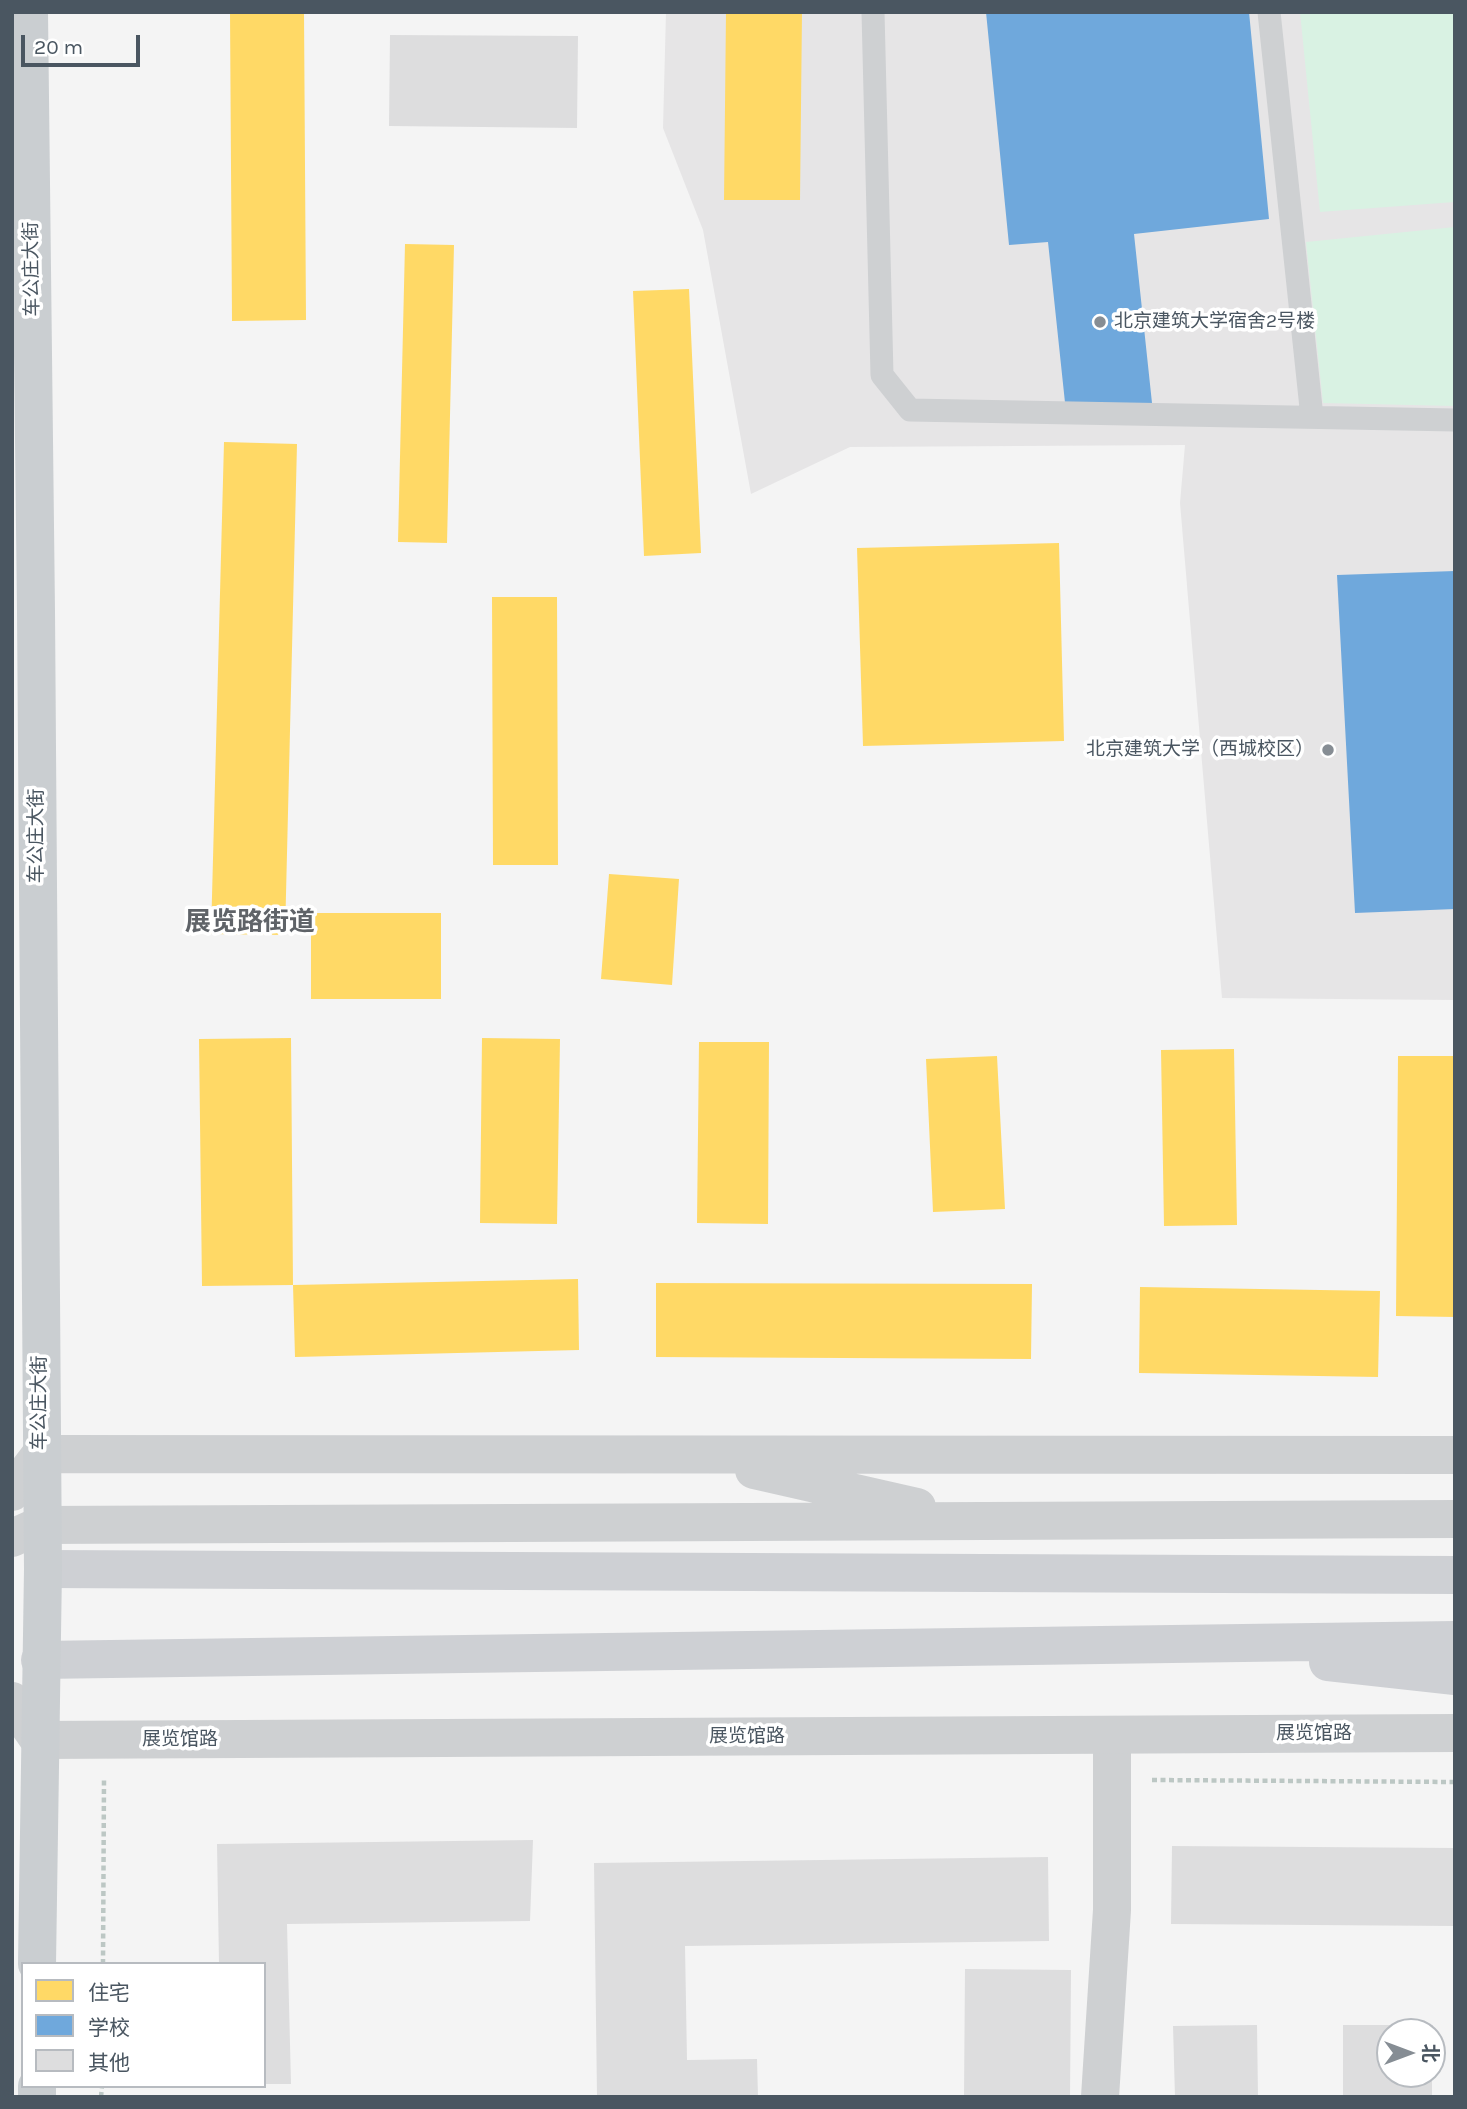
<!DOCTYPE html>
<html>
<head>
<meta charset="utf-8">
<style>
	body { margin:0 }
	#map { position:relative; width:1467px; height:2109px; overflow:hidden; background:#f4f4f4; font-family:Karla,"Noto Sans SC",sans-serif }
	canvas { display:block }
	.frame { position:absolute; inset:0; border:14px solid #4a5661; pointer-events:none }
	.legend { position:absolute; left:21px; top:1962px; width:245px; height:126px; box-sizing:border-box; background:#fff; border:2px solid #b7bbc0; margin:0; padding:9px 12px; list-style:none; font-size:21px; color:#4a5661 }
	.legend li { display:flex; align-items:center; gap:14px; height:35px }
	.legend b { width:35px; border:2px solid #b7bbc0 }
	.north { position:absolute; left:1376px; top:2018px; width:70px; height:70px; box-sizing:border-box; background:#fff; border:2px solid #b7bbc0; border-radius:50%; rotate:90deg; font-size:19px; font-weight:700; line-height:28px; text-align:center; color:#4a5661 }
	.north::after { content:''; display:block; margin:auto; width:24px; height:32px; background:#868d94; clip-path:polygon(50% 0,100% 100%,50% 72%,0 100%) }
	.scale { position:absolute; left:21px; top:35px; width:119px; height:32px; box-sizing:border-box; border:4px solid #4a5661; border-top:0; padding-left:9px; font-size:21px; line-height:24px; white-space:nowrap; color:#4a5661; -webkit-text-stroke:5px #fff; paint-order:stroke }
</style>
</head>
<body>
<div id="map">
<canvas width="1467" height="2109"></canvas>
<div class="frame"></div>
<ul class="legend">
<li><b style="height:19px;background:#ffd966"></b>住宅</li>
<li><b style="height:19px;background:#6fa8dc"></b>学校</li>
<li><b style="height:19px;background:#ddddde"></b>其他</li>
</ul>
<div class="north">北</div>
<div class="scale">20 m</div>
</div>
<script>
const ctx = document.querySelector('canvas').getContext('2d');
ctx.lineJoin = 'round';
function paint(path, color) {
  ctx.fillStyle = color;
  ctx.fill(path, 'evenodd');
}
function shape(rows) {
  const path = new Path2D();
  for (const r of rows) {
    path.moveTo(r[0], r[1]);
    for (let i = 2; i < r.length; i += 2) path.lineTo(r[i], r[i + 1]);
  }
  return path;
}
function strokePath(path, color, width, dash) {
  ctx.strokeStyle = color;
  ctx.lineWidth = width;
  ctx.lineCap = dash ? 'butt' : 'round';
  ctx.setLineDash(dash || []);
  ctx.stroke(path);
}
function write(font, color, halo, rows, align = 'center') {
  ctx.font = font + ' Karla,"Noto Sans SC",sans-serif';
  ctx.lineWidth = 7;
  ctx.setLineDash([]);
  ctx.textBaseline = 'middle';
  ctx.strokeStyle = halo;
  ctx.fillStyle = color;
  for (const [text, x, y, turn = 0] of rows) {
    ctx.save();
    ctx.translate(x, y);
    ctx.rotate((+turn || 0) * Math.PI / 180);
    ctx.textAlign = isNaN(turn) ? turn : align;
    if (halo) ctx.strokeText(text, 0, 0);
    ctx.fillText(text, 0, 0);
    ctx.restore();
  }
}
const education = shape([
	[666,12,1455,12,1455,1000,1222,998,1180,503,1185,445,850,447,751,494,703,230,663,128]
]);
const green = shape([
	[1300,12,1455,12,1455,202,1320,212],
	[1455,227,1455,406,1323,403,1306,242]
]);
const homes = shape([
	[230,12,304,12,306,320,232,321],
	[726,12,802,12,800,200,724,200],
	[405,244,454,245,447,543,398,542],
	[689,289,701,553,644,556,633,291],
	[224,442,297,444,285,935,211,934],
	[1059,543,1064,741,863,746,857,548],
	[492,597,557,597,558,865,493,865],
	[609,874,679,879,672,985,601,979],
	[311,913,441,913,441,999,311,999],
	[291,1038,293,1285,202,1286,199,1039],
	[482,1038,560,1039,557,1224,480,1223],
	[699,1042,769,1042,768,1224,697,1223],
	[1234,1049,1237,1225,1164,1226,1161,1050],
	[997,1056,1005,1209,933,1212,926,1059],
	[1398,1056,1455,1056,1455,1317,1396,1316],
	[578,1279,579,1350,295,1357,293,1285],
	[656,1283,1032,1284,1031,1359,656,1357],
	[1140,1287,1380,1291,1378,1377,1139,1373]
]);
const schools = shape([
	[986,12,1249,12,1269,219,1134,234,1152,403,1066,412,1048,242,1009,245],
	[1455,571,1455,909,1355,913,1337,575]
]);
const building = shape([
	[390,35,578,36,577,128,389,126],
	[533,1840,530,1921,287,1924,291,2084,264,2084,264,1964,219,1964,217,1844],
	[1172,1846,1455,1848,1455,1926,1171,1924],
	[1048,1857,1049,1941,685,1946,687,2060,757,2059,758,2097,597,2097,594,1863],
	[965,1969,1071,1970,1070,2097,964,2097],
	[1257,2025,1258,2097,1175,2097,1173,2026],
	[1343,2025,1433,2025,1433,2032,1390,2032,1390,2074,1432,2074,1432,2097,1343,2097]
]);
const path = shape([
	[1152,1780,1455,1782],
	[103,1964,104,1779],
	[101,2097,102,2086]
]);
const service = shape([
	[873,12,882,375,910,410,1455,420],
	[1269,12,1312,417]
]);
const minor = shape([
	[1100,2097,1112,1910,1112,1735]
]);
const tertiary = shape([
	[754,1470,917,1507],
	[12,1492,41,1454,1455,1455],
	[12,1538,41,1525,1455,1519],
	[12,1701,39,1740,1455,1733]
]);
const secondary = shape([
	[43,1569,1455,1575],
	[40,1660,1455,1640],
	[1328,1662,1455,1676]
]);
const primary = shape([
	[29,12,36,611,43,1569,37,1964],
	[37,2097,37,2086]
]);
const markers = [
	[1100,322,7,"#868d94"],
	[1328,750,7,"#868d94"]
];
const streetNames = [
	["车公庄大街",32,269,-91],
	["车公庄大街",37,836,-90],
	["车公庄大街",40,1403,-90],
	["展览馆路",1314,1734],
	["展览馆路",747,1737],
	["展览馆路",180,1740]
];
const poiNames = [
	["北京建筑大学宿舍2号楼",1114,322],
	["北京建筑大学（西城校区）",1314,750,"right"]
];
const districtNames = [
	["展览路街道",250,923]
];
paint(education, '#e6e5e6');
paint(green, '#d9f2e3');
paint(homes, '#ffd966');
paint(schools, '#6fa8dc');
paint(building, '#ddddde');
strokePath(path, '#bcc7c4', 4.5, [5, 3.5]);
strokePath(service, '#ced0d2', 23);
strokePath(minor, '#ced0d2', 38);
strokePath(tertiary, '#ced0d2', 38);
strokePath(secondary, '#ced0d4', 38);
strokePath(primary, '#caced1', 38);
for (const [x, y, r, color] of markers) {
  const dot = new Path2D();
  dot.arc(x, y, r, 0, 2 * Math.PI);
  ctx.fillStyle = color;
  ctx.fill(dot);
  strokePath(dot, '#fff', 2.5);
}
write('19px', '#4a5661', '#fff', streetNames);
write('19px', '#4a5661', '#fff', poiNames, 'left');
write('bold 26px', '#5f6368', '#fff', districtNames);
</script>
</body>
</html>
